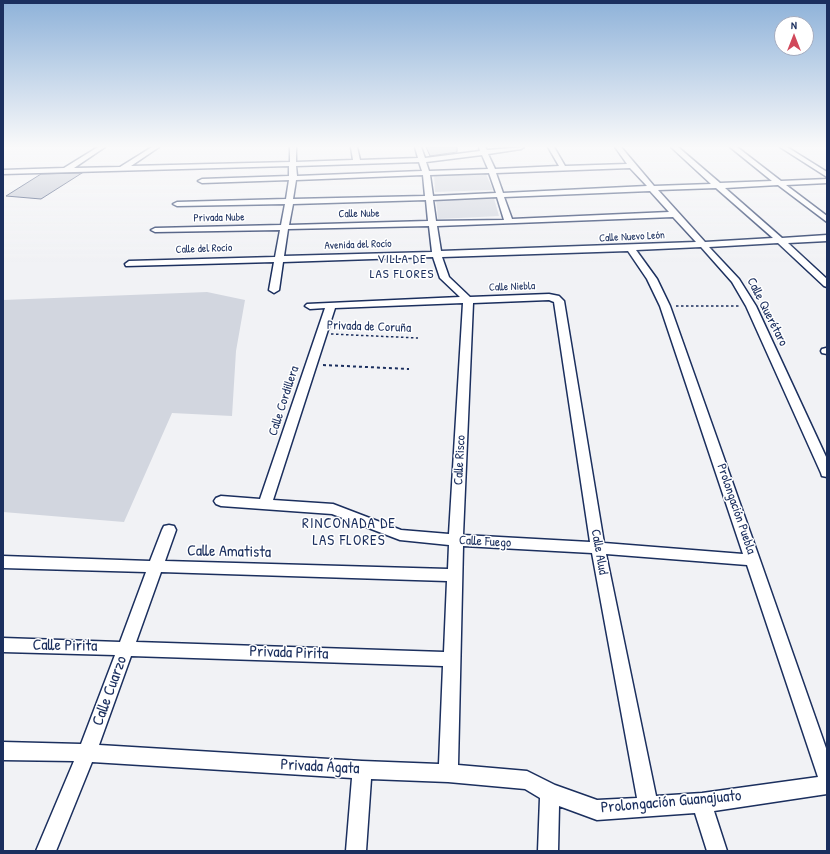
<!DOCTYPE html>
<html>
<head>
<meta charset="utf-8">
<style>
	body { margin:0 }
	#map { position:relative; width:830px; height:854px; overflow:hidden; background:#f1f2f5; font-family:"Patrick Hand",sans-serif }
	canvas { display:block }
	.frame { position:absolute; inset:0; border:4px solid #1b2f5e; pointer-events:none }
	.north { position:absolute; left:774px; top:16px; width:40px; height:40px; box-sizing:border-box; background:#fff; border:1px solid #a4acbf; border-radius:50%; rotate:0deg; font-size:11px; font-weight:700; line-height:16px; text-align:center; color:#1b2f5e }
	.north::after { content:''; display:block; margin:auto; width:14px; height:18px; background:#d1495b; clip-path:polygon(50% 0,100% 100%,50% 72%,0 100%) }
</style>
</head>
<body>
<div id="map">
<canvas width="830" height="854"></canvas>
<div class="frame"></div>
<div class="north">N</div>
</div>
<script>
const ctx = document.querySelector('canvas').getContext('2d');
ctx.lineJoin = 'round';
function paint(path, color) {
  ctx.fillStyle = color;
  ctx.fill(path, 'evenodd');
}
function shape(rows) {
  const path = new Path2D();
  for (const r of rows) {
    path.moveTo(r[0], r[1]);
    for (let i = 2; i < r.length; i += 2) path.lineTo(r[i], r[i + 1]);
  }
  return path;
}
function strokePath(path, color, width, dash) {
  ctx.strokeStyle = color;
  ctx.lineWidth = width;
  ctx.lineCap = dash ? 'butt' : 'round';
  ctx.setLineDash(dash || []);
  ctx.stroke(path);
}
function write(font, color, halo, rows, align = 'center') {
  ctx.font = font + ' "Patrick Hand",sans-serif';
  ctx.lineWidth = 3;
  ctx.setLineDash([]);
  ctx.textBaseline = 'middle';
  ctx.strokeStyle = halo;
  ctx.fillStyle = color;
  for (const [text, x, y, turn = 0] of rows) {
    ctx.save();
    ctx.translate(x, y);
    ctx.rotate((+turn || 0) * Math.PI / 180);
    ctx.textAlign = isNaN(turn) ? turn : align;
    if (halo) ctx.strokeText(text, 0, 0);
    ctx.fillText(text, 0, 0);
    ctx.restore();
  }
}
const green = shape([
	[486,174,493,190,435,192,434,175],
	[493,195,499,216,438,219,436,198],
	[207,292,245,300,236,351,232,416,172,413,124,522,3,512,3,300]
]);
const building = shape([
	[426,147,457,147,457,152,430,156,426,147],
	[82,173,41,199,6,196,41,174,82,173]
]);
const pathFar1 = shape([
	[676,306,740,306],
	[331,334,418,338]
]);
const path = shape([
	[323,365,409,369]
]);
const minor = shape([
	[98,147,105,147,74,168,120,167,152,147,159,147,131,166,290,162,290,147,296,147,296,162,353,160,351,147,357,147,360,160,418,158,415,147,421,147,425,158,480,151,479,147,485,147,487,150,524,147,521,149,488,154,495,169,559,166,548,147,554,147,565,166,627,164,615,147,621,147,654,186,711,184,671,147,678,147,720,183,772,181,730,147,737,147,781,181,827,179,827,183,786,185,827,216,827,222,778,185,725,188,782,238,827,235,827,241,788,243,827,279,827,287,824,286,778,243,709,247,739,279,756,306,827,459,827,477,822,476,821,473,746,306,732,282,701,247,636,250,657,279,670,306,760,560,827,751,827,794,714,811,727,851,707,851,695,813,597,820,559,806,558,851,538,851,540,798,525,789,448,782,371,779,366,851,346,851,352,778,92,762,56,851,36,851,74,761,3,760,3,742,81,744,115,655,3,652,3,638,120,642,146,572,3,568,3,556,150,561,162,530,164,526,169,525,174,526,176,530,165,561,448,569,449,545,400,540,332,514,221,506,216,504,214,501,216,498,221,496,260,499,325,308,310,309,305,306,307,304,460,297,440,278,433,257,283,262,279,290,274,293,269,290,274,262,126,266,125,264,129,261,275,257,280,230,155,232,151,230,155,228,281,225,285,204,177,206,173,204,177,202,286,199,289,180,202,183,198,181,202,179,289,176,289,166,3,174,3,170,64,168,98,147],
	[482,155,488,169,429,171,426,162,482,155],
	[419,162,422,171,297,176,296,166,419,162],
	[630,168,647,186,503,193,496,173,630,168],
	[489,173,496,193,433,196,430,175,489,173],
	[423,175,425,196,293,199,296,180,423,175],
	[716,188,773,238,705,242,658,190,716,188],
	[650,191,669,212,512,219,504,197,650,191],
	[497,197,504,220,436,221,433,200,497,197],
	[426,200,428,221,289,225,293,204,426,200],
	[673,217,696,242,441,251,437,226,673,217],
	[429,226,432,252,284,256,288,229,429,226],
	[628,251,647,279,660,306,743,554,604,543,564,301,559,296,549,294,470,297,449,277,442,257,628,251],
	[549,300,554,302,590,542,463,535,473,303,549,300],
	[463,303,449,534,401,530,333,504,273,500,335,308,463,303],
	[463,546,592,553,637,798,597,800,555,785,527,771,458,765,463,546],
	[606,554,747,565,818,777,702,793,656,796,606,554],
	[161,572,447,581,444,652,136,642,161,572],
	[131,656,443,666,439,764,362,761,99,745,131,656],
	[780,147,787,147,827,172,827,177,780,147],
	[826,348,827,354,822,353,821,351,822,349,826,348]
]);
const farStreetnames = [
	["Calle Nube",359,214,-1],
	["Privada Nube",219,218,-1],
	["Calle Nuevo León",632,237,-3],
	["Avenida del Rocío",358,245,-2],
	["Calle del Rocío",204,249,-2],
	["Calle Niebla",512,287,-2]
];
const farQuarternames = [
	["VILLA DE",402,260],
	["LAS FLORES",402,275]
];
const streetNames = [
	["Calle Querétaro",767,312,63],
	["Privada de Coruña",369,327,2],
	["Calle Cordillera",284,401,-72],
	["Calle Risco",460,460,-87],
	["Prolongación Puebla",736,509,71],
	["Calle Fuego",485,542,3],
	["Calle Alud",599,552,80]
];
const quarterNames = [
	["RINCONADA DE",349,524],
	["LAS FLORES",349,541]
];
const nearStreetnames = [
	["Calle Amatista",229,552,1],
	["Calle Pirita",65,646,1],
	["Privada Pirita",289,653,2],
	["Calle Cuarzo",110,691,-70],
	["Privada Ágata",320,767,3],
	["Prolongación Guanajuato",671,802,-5]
];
paint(green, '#d2d6df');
paint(building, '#bcc2d0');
strokePath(building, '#1b2f5e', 1);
strokePath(minor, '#1b2f5e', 3);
strokePath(pathFar1, '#1b2f5e', 1.5, [2.5, 2.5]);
strokePath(path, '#1b2f5e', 2, [3, 3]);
paint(minor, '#fff');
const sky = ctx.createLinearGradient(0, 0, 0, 266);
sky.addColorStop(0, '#8eb2d9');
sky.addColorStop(0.55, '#f9f9fa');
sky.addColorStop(1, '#f9f9fa00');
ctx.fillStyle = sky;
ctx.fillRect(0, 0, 830, 266);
write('11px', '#1b2f5e', '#fff', farStreetnames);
ctx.letterSpacing = '1px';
write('13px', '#1b2f5e', '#fff', farQuarternames);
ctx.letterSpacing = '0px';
write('13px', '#1b2f5e', '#fff', streetNames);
ctx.letterSpacing = '1px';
write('15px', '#1b2f5e', '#fff', quarterNames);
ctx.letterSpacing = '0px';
write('16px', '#1b2f5e', '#fff', nearStreetnames);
</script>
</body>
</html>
